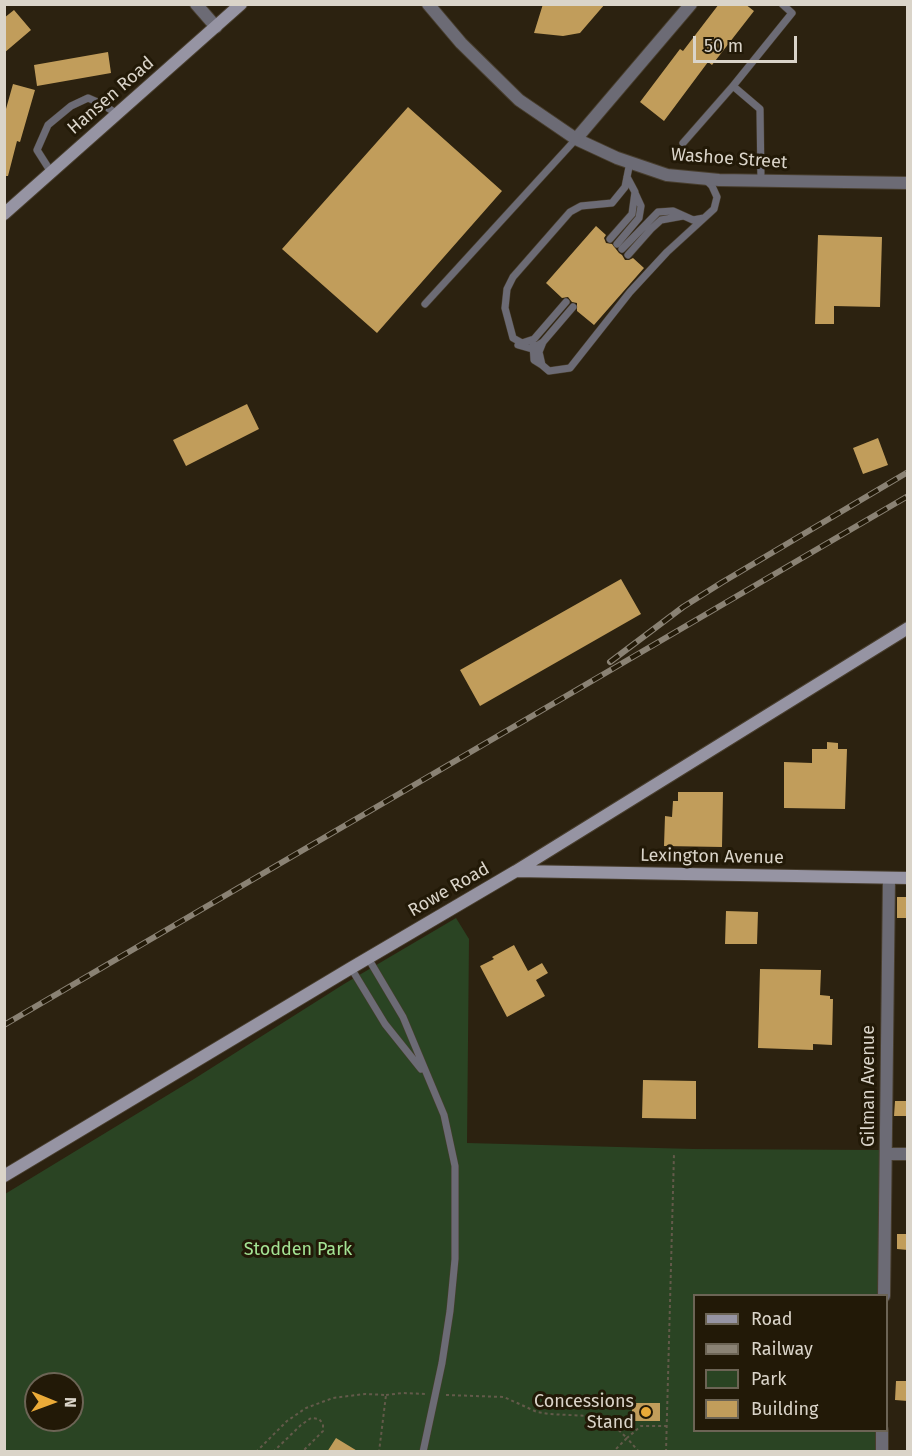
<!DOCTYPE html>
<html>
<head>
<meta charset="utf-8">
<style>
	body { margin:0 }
	#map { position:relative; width:912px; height:1456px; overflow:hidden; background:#2c2210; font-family:"Fira Sans",sans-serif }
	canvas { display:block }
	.frame { position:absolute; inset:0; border:6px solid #dad4c9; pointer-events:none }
	.legend { position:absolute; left:693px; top:1294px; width:195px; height:138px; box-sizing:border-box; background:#221907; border:2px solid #6c6455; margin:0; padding:8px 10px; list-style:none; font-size:18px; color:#dad4c9 }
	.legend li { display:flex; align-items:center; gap:12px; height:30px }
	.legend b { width:30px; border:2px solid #6c6455 }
	.north { position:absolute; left:24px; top:1372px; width:60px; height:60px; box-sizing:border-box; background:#221907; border:2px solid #6c6455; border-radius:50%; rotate:91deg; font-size:16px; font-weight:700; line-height:24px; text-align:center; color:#dad4c9 }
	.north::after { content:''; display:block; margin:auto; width:21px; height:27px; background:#eaaa38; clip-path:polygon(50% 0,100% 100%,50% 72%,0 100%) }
	.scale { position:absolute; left:693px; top:36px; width:104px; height:27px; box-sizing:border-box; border:3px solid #dad4c9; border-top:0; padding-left:8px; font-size:18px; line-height:21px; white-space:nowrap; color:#dad4c9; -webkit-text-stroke:4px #221907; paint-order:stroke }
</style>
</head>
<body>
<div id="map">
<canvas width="912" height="1456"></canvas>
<div class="frame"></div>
<ul class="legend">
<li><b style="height:8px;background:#9694a3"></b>Road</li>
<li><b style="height:8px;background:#8a8274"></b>Railway</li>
<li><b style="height:16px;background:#2a4423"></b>Park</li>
<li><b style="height:16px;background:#c19d5b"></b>Building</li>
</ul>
<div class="north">N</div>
<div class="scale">50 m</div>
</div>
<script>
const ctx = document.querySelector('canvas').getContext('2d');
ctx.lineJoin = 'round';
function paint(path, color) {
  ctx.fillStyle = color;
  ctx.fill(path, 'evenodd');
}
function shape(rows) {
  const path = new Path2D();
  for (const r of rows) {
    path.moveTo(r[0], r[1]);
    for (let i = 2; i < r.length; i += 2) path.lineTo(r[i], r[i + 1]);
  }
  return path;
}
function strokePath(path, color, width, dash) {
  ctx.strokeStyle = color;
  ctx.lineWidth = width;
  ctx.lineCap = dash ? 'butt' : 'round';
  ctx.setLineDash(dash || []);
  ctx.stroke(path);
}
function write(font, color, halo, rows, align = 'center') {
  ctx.font = font + ' "Fira Sans",sans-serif';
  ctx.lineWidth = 6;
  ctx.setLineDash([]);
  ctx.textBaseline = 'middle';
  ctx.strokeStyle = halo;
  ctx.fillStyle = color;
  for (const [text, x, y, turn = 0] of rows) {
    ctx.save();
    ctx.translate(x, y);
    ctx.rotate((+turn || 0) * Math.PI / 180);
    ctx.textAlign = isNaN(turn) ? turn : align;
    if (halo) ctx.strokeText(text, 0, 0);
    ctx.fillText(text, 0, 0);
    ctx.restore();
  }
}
const green = shape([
	[456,918,469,939,467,1143,694,1149,880,1150,878,1295,694,1296,694,1430,876,1431,876,1451,5,1452,5,1194,194,1079,344,984],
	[36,1384,72,1384,72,1420,36,1420]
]);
const building = shape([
	[543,4,605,4,580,33,563,36,534,33],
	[719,4,745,4,754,11,712,65,708,62,664,121,640,102,680,49,683,51],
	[14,10,31,30,4,53,4,18],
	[108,52,111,73,37,86,34,65],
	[13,84,35,90,20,142,17,141,8,176,4,176,4,116],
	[408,107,502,191,377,333,282,249],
	[596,226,606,235,604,238,606,243,612,244,619,253,622,255,625,260,629,260,633,258,644,268,594,325,577,311,577,303,572,302,568,297,562,298,546,283],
	[818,235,882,237,880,307,834,306,834,324,815,324],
	[247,404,259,429,186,466,173,440],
	[878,438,888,465,863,474,853,448],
	[621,579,641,614,480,706,460,670],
	[827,742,838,743,838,749,847,749,845,809,784,808,784,762,812,763,812,749,827,749],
	[678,792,723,792,722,847,664,846,665,816,672,817,673,801,678,801],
	[897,897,908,897,908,918,897,918],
	[726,911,758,912,757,944,725,944],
	[514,945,528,971,542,963,548,973,536,980,545,996,507,1017,480,966,494,959,492,957],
	[760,969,821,970,820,995,830,996,830,999,833,999,832,1045,813,1044,813,1050,758,1048],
	[643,1080,696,1081,696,1119,642,1118],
	[895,1101,908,1101,908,1116,894,1116],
	[897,1234,908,1234,908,1250,897,1249],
	[896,1381,908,1381,908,1401,895,1400],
	[632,1403,660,1403,660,1421,632,1421],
	[336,1438,359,1452,327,1452]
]);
const path = shape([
	[386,1395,402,1393,425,1394],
	[446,1395,504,1397,537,1412,549,1414,589,1416,601,1419,611,1423,627,1438,613,1452],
	[256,1452,287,1421,306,1408,333,1398,365,1394,386,1395,379,1452],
	[273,1452,301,1425,311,1418,319,1419,323,1424,323,1431,302,1452],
	[639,1452,627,1438,641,1426,666,1426],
	[666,1452,674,1154]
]);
const lane = shape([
	[733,86,792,13,782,4],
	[683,143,733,86,760,109,761,181],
	[51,172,37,150,48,125,71,106,88,98,102,104,117,114],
	[610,239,632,214,635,192,627,177],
	[617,244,639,218,641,206,635,193],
	[622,249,658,212,673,211,693,220,704,218],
	[628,255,651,229,661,220,683,216],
	[566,302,534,339,522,343,513,338,505,308,507,289,513,277,570,212,581,206,612,203,625,187,630,162],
	[425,304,576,139],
	[573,307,543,342,539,352,542,365,549,371,570,368,630,292,667,252,714,209,717,197,712,186,706,180],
	[533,344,534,360,542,365],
	[518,345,532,349,543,342],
	[368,958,403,1017,444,1115,455,1166,455,1259,450,1311,442,1363,423,1452],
	[351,968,385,1024,421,1069]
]);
const street = shape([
	[196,4,216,27],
	[428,4,461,43,519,100,576,139,617,158,667,175,719,180,908,183],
	[576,139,691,4],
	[886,1154,908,1154],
	[884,1296,889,878],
	[882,1452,882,1430]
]);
const secondary = shape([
	[4,214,241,4],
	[516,871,908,878],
	[4,1176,351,968,516,871,908,628]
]);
const rail = shape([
	[610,662,683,607,721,583,908,472],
	[4,1025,908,496]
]);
const markers = [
	[646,1412,6,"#eaaa38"]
];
const streetNames = [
	["Hansen Road",111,96,-41],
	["Washoe Street",729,159,4],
	["Lexington Avenue",712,857,1],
	["Rowe Road",449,890,-30],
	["Gilman Avenue",869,1086,-90]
];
const parkNames = [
	["Stodden Park",298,1250]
];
const poiNames = [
	["Concessions",634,1402],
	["Stand",634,1423]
];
paint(green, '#2a4423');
paint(building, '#c19d5b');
strokePath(lane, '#483e2e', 8);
strokePath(street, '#483e2e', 14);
strokePath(secondary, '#483e2e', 14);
strokePath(path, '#635a4a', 2, [3, 3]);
strokePath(lane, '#6c6b75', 7);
strokePath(street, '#6c6b75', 12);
strokePath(secondary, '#9694a3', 12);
strokePath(rail, '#8a8274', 6);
strokePath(rail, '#221907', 4, [11]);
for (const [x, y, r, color] of markers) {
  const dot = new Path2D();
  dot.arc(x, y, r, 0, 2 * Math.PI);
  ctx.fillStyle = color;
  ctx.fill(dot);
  strokePath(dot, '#221907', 2);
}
write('18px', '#dad4c9', '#221907', streetNames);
write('18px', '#a4e394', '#221907', parkNames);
write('18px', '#dad4c9', '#221907', poiNames, 'right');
</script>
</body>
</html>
